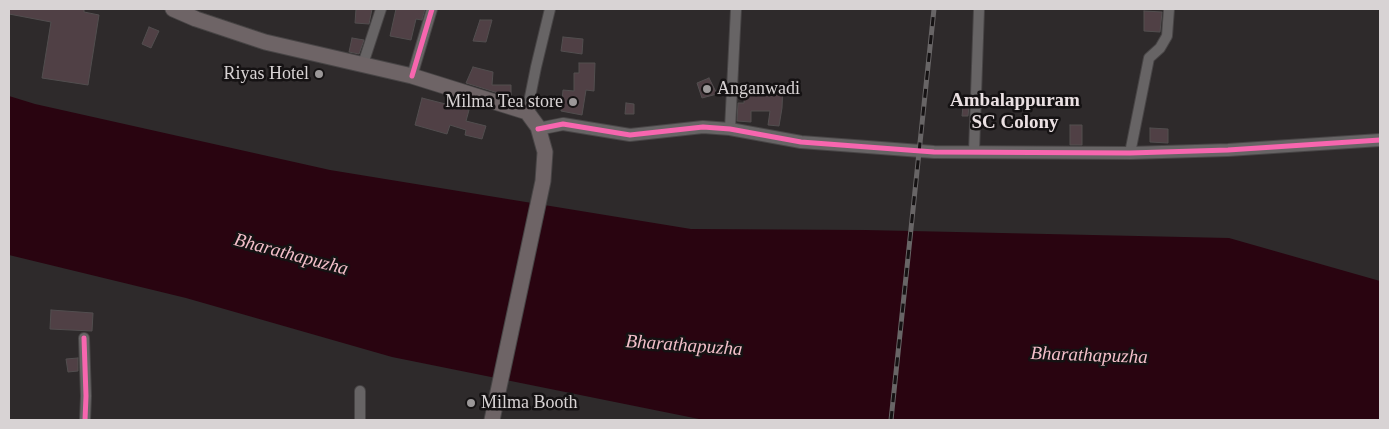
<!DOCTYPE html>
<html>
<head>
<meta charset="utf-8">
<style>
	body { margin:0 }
	#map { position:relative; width:1389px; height:429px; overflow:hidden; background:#2e2a2b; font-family:Georgia,serif }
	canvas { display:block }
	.frame { position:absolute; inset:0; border:10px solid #d8d3d4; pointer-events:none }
</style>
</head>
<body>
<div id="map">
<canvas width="1389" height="429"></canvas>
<div class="frame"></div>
</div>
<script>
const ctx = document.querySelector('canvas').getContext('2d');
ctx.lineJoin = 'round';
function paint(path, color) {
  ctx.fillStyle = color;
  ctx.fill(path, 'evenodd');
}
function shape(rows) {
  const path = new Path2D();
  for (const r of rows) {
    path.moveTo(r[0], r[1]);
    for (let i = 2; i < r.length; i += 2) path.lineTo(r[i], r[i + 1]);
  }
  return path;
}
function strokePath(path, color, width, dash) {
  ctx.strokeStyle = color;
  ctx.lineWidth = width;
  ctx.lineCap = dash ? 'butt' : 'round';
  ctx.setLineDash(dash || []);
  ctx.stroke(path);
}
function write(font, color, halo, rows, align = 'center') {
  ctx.font = font + ' Georgia,serif';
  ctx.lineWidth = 5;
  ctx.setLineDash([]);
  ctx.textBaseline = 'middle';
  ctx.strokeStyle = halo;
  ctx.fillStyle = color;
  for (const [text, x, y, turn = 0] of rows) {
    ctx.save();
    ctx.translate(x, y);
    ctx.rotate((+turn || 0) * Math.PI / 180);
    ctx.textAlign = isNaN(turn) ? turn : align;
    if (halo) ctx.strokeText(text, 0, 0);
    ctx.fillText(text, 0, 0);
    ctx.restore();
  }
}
const water = shape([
	[9,96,35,104,330,170,691,229,865,230,1229,238,1380,281,1380,420,704,420,392,357,186,298,9,255]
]);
const building = shape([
	[9,9,84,9,84,12,99,15,88,85,42,78,51,22,9,14,9,9],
	[356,9,372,9,369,24,355,23,356,9],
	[396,9,425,9,422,20,416,19,411,40,390,36,396,9],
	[1144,11,1162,12,1160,32,1144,31,1144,11],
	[480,20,492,20,486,42,473,41,480,20],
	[149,27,159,31,151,48,142,44,149,27],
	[563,37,583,39,582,54,561,51,563,37],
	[352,38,364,40,359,54,349,52,352,38],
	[579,63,595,63,594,91,586,90,582,115,561,111,563,90,574,91,574,73,579,73,579,63],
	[473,67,493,72,492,85,511,85,511,97,466,83,473,67],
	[709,78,717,94,702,98,697,83,709,78],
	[773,84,783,84,782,108,779,126,768,125,770,111,751,111,751,122,737,121,738,103,744,103,744,91,772,92,773,84],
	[422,98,469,110,466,121,486,126,482,139,465,135,466,130,450,125,447,134,415,125,422,98],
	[626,103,634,104,634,114,625,114,626,103],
	[963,106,969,106,968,116,962,116,963,106],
	[1070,125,1082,125,1082,145,1070,145,1070,125],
	[1150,128,1168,129,1168,143,1150,142,1150,128],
	[51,310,93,313,92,331,50,329,51,310],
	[78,358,78,371,68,372,66,359,78,358]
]);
const minor = shape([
	[363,64,381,9],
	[412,76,432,9],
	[527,112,536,67,550,9],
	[730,129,736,9],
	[974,152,979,9],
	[1130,153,1149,58,1160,48,1167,36,1169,9],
	[84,338,86,396,85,420],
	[360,420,360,391]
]);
const tertiary = shape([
	[538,129,563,124,630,135,703,127,730,129,801,142,934,152,1130,153,1228,150,1380,140]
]);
const primary = shape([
	[173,9,196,19,265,42,412,76,527,112,538,127,545,152,543,181,492,420]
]);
const rail = shape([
	[891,420,934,9]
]);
const cycleway = shape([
	[412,76,432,9],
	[538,129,563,124,630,135,703,127,730,129,801,142,934,152,1130,153,1228,150,1380,140],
	[84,338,86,396,85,420]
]);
const markers = [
	[319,74,5,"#9c9899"],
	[707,89,5,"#9c9899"],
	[573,102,5,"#9c9899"],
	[471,403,5,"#9c9899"]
];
const poiNames = [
	["Riyas Hotel",309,74],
	["Anganwadi",717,89,"left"],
	["Milma Tea store",563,102],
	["Milma Booth",481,403,"left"]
];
const neighbourhoodNames = [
	["Ambalappuram",1015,101],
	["SC Colony",1015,123]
];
const waterNames = [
	["Bharathapuzha",291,255,15],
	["Bharathapuzha",684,346,4],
	["Bharathapuzha",1089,356,2]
];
paint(water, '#290410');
paint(building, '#504045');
strokePath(building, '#524e4f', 1);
strokePath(minor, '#484546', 12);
strokePath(tertiary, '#484546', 14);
strokePath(primary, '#484546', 17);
strokePath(minor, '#676465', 10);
strokePath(tertiary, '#676465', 12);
strokePath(primary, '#6e6466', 15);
strokePath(rail, '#686566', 5);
strokePath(rail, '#151213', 3, [9]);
strokePath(cycleway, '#f766af', 5);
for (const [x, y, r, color] of markers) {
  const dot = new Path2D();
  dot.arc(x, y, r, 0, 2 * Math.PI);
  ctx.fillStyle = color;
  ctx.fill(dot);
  strokePath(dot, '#151213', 2);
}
write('18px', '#d8d3d4', '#151213', poiNames, 'right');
write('bold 19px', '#ebe1e3', '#151213', neighbourhoodNames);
write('italic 19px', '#f2bfc9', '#151213', waterNames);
</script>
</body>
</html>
